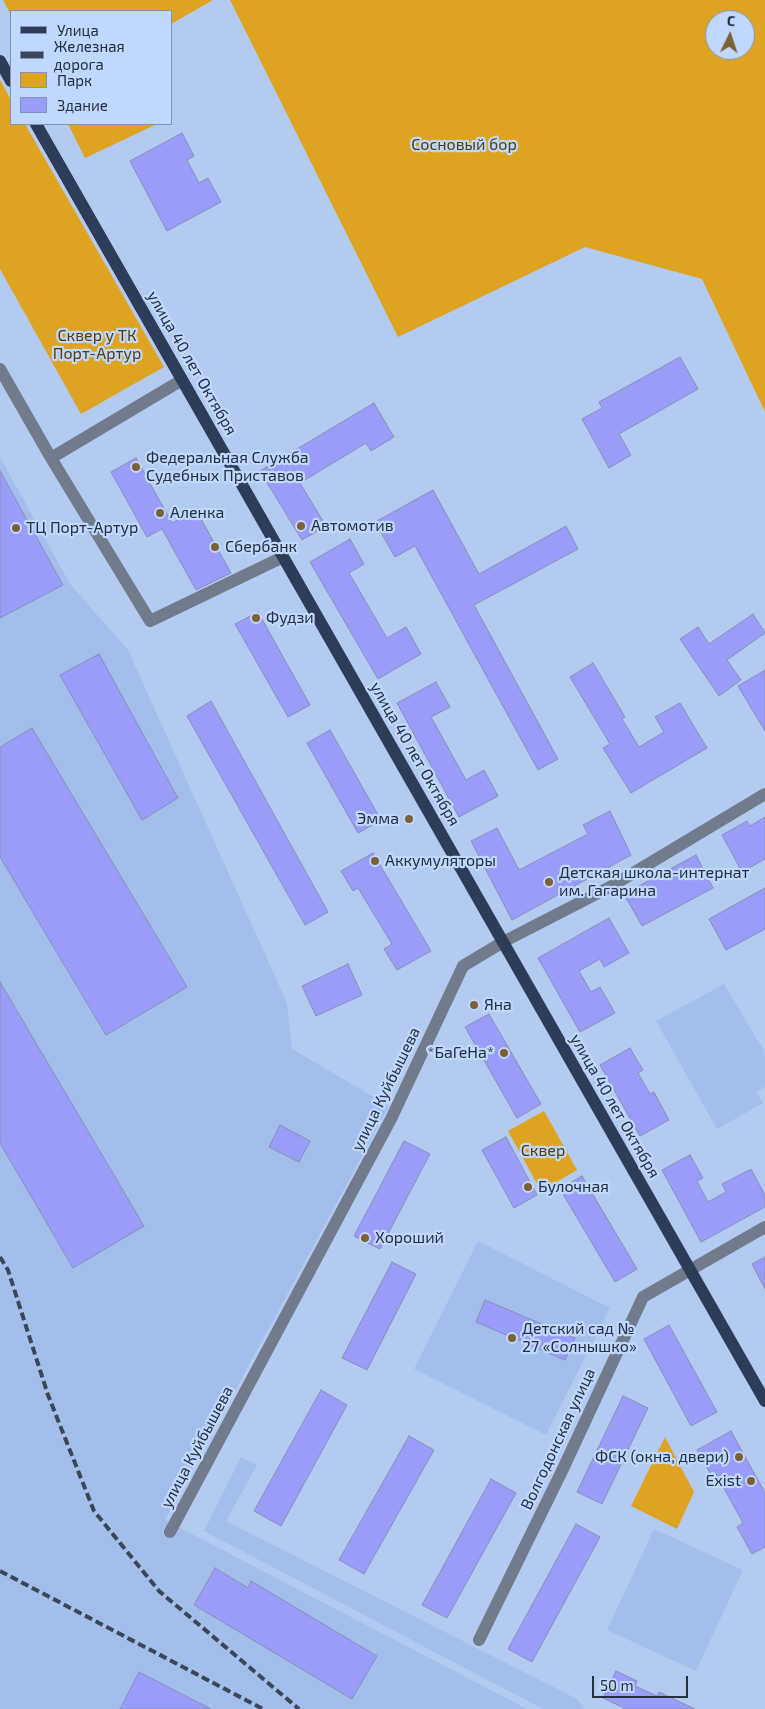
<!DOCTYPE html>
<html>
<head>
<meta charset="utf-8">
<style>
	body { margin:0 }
	#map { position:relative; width:765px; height:1709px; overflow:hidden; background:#b3caf1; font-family:"Exo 2",sans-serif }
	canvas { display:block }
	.legend { position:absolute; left:10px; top:10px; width:162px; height:115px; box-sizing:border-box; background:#c0d7ff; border:1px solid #8294b2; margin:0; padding:6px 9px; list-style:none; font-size:15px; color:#262f3e }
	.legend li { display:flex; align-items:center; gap:10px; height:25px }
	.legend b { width:25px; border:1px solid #8294b2 }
	.north { position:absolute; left:705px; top:10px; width:50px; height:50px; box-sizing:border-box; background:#c0d7ff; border:1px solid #8294b2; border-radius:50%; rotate:4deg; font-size:14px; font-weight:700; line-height:20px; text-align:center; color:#262f3e }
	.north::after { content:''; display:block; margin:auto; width:18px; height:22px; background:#7b6133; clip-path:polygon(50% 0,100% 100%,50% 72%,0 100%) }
	.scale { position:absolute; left:592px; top:1676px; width:96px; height:22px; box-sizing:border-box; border:2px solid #262f3e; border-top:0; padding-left:6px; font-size:15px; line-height:18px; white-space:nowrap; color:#262f3e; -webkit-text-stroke:4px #c0d7ff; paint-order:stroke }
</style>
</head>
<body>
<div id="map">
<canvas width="765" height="1709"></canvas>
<ul class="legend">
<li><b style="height:6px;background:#2d3c57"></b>Улица</li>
<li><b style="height:6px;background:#3b4658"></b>Железная дорога</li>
<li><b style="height:14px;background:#dea421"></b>Парк</li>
<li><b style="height:14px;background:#999cf8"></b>Здание</li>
</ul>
<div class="north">С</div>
<div class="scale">50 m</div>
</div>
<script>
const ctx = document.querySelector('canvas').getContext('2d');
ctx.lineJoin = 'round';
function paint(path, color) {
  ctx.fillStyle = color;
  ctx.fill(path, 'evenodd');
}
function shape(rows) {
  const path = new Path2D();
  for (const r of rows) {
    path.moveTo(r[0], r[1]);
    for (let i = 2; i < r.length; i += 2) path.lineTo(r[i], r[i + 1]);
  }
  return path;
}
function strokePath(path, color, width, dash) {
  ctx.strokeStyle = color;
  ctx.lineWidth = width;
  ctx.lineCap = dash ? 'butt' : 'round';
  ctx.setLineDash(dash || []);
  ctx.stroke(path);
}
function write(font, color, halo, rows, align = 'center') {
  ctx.font = font + ' "Exo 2",sans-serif';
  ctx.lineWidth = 4.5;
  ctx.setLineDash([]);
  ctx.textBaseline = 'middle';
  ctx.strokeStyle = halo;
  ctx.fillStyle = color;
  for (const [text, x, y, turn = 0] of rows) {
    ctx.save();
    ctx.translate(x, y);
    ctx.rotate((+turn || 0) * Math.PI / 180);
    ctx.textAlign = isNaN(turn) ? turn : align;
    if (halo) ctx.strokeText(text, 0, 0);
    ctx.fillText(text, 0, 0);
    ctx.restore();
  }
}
const built = shape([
	[0,457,70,584,128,650,287,1003,292,1049,389,1106,165,1520,527,1709,0,1709],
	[724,984,765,1053,765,1087,756,1092,763,1103,717,1129,656,1021],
	[478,1241,610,1308,546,1435,414,1369],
	[241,1457,257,1465,226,1521,577,1699,584,1709,543,1709,204,1531],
	[654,1529,743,1570,696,1671,607,1630]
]);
const green = shape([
	[3,0,213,0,171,24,171,11,11,11,11,15],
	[230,0,765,0,765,412,702,279,585,247,398,337],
	[715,20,745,20,745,50,715,50],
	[0,80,11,100,11,124,25,124,164,367,81,414,0,269],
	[68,124,157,124,85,158],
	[544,1111,577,1170,541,1191,508,1131],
	[665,1437,694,1492,677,1529,631,1506]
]);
const building = shape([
	[182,133,194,156,187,160,199,183,208,178,221,202,167,231,130,161,182,133],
	[680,357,698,389,619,434,631,455,609,468,582,419,602,408,599,402,680,357],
	[374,403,394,437,371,451,366,443,300,483,326,526,302,540,260,471,374,403],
	[136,458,172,523,196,510,231,573,196,590,162,529,147,537,111,472,136,458],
	[0,471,63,585,0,618,0,471],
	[433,490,479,574,566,526,578,549,474,605,558,759,538,770,415,546,395,557,375,522,433,490],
	[350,539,364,564,349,573,387,638,406,627,421,654,378,679,310,562,350,539],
	[258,612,310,705,288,717,235,624,258,612],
	[753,614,765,633,727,660,741,680,719,696,680,639,698,627,709,644,753,614],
	[99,654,178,798,142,820,60,675,99,654],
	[593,663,625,717,622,719,639,747,664,732,655,717,680,703,707,748,631,793,603,748,610,744,570,677,593,663],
	[765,670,765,731,738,686,765,670],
	[436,682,450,707,431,717,466,780,484,770,498,796,459,817,397,703,436,682],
	[211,701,328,912,305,925,187,716,211,701],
	[32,728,187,987,106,1035,0,857,0,747,32,728],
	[330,730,381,820,358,833,307,743,330,730],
	[610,811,631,855,512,920,471,841,497,828,519,870,588,834,583,825,610,811],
	[765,817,765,859,742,872,722,835,747,821,750,826,765,817],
	[373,853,431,951,397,970,384,949,392,944,358,888,353,891,341,871,373,853],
	[696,855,713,888,642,926,624,894,696,855],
	[765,888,765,929,726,950,709,919,765,888],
	[609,918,629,953,604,967,600,959,579,971,591,992,600,987,615,1013,580,1032,538,958,609,918],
	[348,964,362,995,316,1016,302,986,348,964],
	[0,982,144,1226,73,1268,0,1143,0,982],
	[489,1014,541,1104,517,1118,465,1027,489,1014],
	[630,1048,643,1070,638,1073,650,1094,654,1092,669,1120,640,1136,600,1065,630,1048],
	[280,1125,310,1141,299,1162,269,1147,280,1125],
	[506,1137,537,1195,514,1208,482,1150,506,1137],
	[404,1141,430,1154,380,1249,354,1236,404,1141],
	[690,1155,703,1178,697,1181,708,1202,726,1192,722,1184,751,1169,765,1195,765,1207,701,1242,662,1170,690,1155],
	[582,1176,637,1269,615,1282,560,1189,582,1176],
	[765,1257,765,1289,752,1264,765,1257],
	[392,1262,416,1274,367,1370,342,1358,392,1262],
	[485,1300,575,1338,565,1360,476,1322,485,1300],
	[669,1325,717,1412,691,1426,644,1339,669,1325],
	[321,1390,347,1405,281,1526,254,1511,321,1390],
	[623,1396,648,1408,602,1504,577,1492,623,1396],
	[731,1431,765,1493,765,1547,752,1554,737,1527,743,1523,714,1470,710,1473,697,1450,731,1431],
	[409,1436,434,1450,364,1574,339,1560,409,1436],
	[491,1479,516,1493,447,1618,422,1605,491,1479],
	[576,1524,600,1537,532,1662,508,1649,576,1524],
	[215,1568,248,1588,251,1581,377,1656,352,1699,194,1605,215,1568],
	[616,1671,637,1681,635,1686,657,1696,659,1692,695,1709,626,1709,603,1698,616,1671],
	[139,1672,211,1709,120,1709,139,1672]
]);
const minor = shape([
	[0,369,51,458,182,380],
	[51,458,150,621,283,557],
	[170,1532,391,1119,463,966,503,942,610,887,765,794],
	[479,1640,562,1471,643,1297,765,1227]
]);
const major = shape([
	[0,61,11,81],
	[36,124,765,1401]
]);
const rail = shape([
	[0,1257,8,1270,48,1395,94,1511,159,1591,299,1709],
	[0,1571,263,1709]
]);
const markers = [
	[136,467,5,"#7b6133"],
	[160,513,5,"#7b6133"],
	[301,526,5,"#7b6133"],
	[16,528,5,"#7b6133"],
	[215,547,5,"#7b6133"],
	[256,618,5,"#7b6133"],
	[409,819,5,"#7b6133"],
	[375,861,5,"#7b6133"],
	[549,882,5,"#7b6133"],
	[474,1005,5,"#7b6133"],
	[504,1053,5,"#7b6133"],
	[528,1187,5,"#7b6133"],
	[365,1238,5,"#7b6133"],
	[512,1338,5,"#7b6133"],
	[739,1457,5,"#7b6133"],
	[751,1481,5,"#7b6133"]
];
const parkNames = [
	["Сосновый бор",464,145],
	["Сквер у ТК",97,336],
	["Порт-Артур",97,354],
	["Сквер",543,1151]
];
const streetNames = [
	["улица 40 лет Октября",192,363,60],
	["улица 40 лет Октября",415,754,60],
	["улица Куйбышева",386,1089,-64],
	["улица 40 лет Октября",615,1106,60],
	["Волгодонская улица",558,1439,-65],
	["улица Куйбышева",197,1447,-62]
];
const poiNames = [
	["Федеральная Служба",146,458],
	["Судебных Приставов",146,476],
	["Аленка",170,513],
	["Автомотив",311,526],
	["ТЦ Порт-Артур",26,528],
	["Сбербанк",225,547],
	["Фудзи",266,618],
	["Эмма",399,819,"right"],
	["Аккумуляторы",385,861],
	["Детская школа-интернат",559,873],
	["им. Гагарина",559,891],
	["Яна",484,1005],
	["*БаГеНа*",494,1053,"right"],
	["Булочная",538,1187],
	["Хороший",375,1238],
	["Детский сад №",522,1329],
	["27 «Солнышко»",522,1347],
	["ФСК (окна, двери)",729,1457,"right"],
	["Exist",741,1481,"right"]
];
paint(built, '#a4beec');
paint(green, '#dea421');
paint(building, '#999cf8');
strokePath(building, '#8a8db6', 1);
strokePath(minor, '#727b8b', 12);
strokePath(major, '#2d3c57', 12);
strokePath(rail, '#3b4658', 4, [8, 4]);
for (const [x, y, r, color] of markers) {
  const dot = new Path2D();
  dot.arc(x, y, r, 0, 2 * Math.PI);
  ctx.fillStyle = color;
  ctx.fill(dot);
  strokePath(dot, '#c0d7ff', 2);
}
write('16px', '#543b00', '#c0d7ff', parkNames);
write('16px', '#262f3e', '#c0d7ff', streetNames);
write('16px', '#262f3e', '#c0d7ff', poiNames, 'left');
</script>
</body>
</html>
